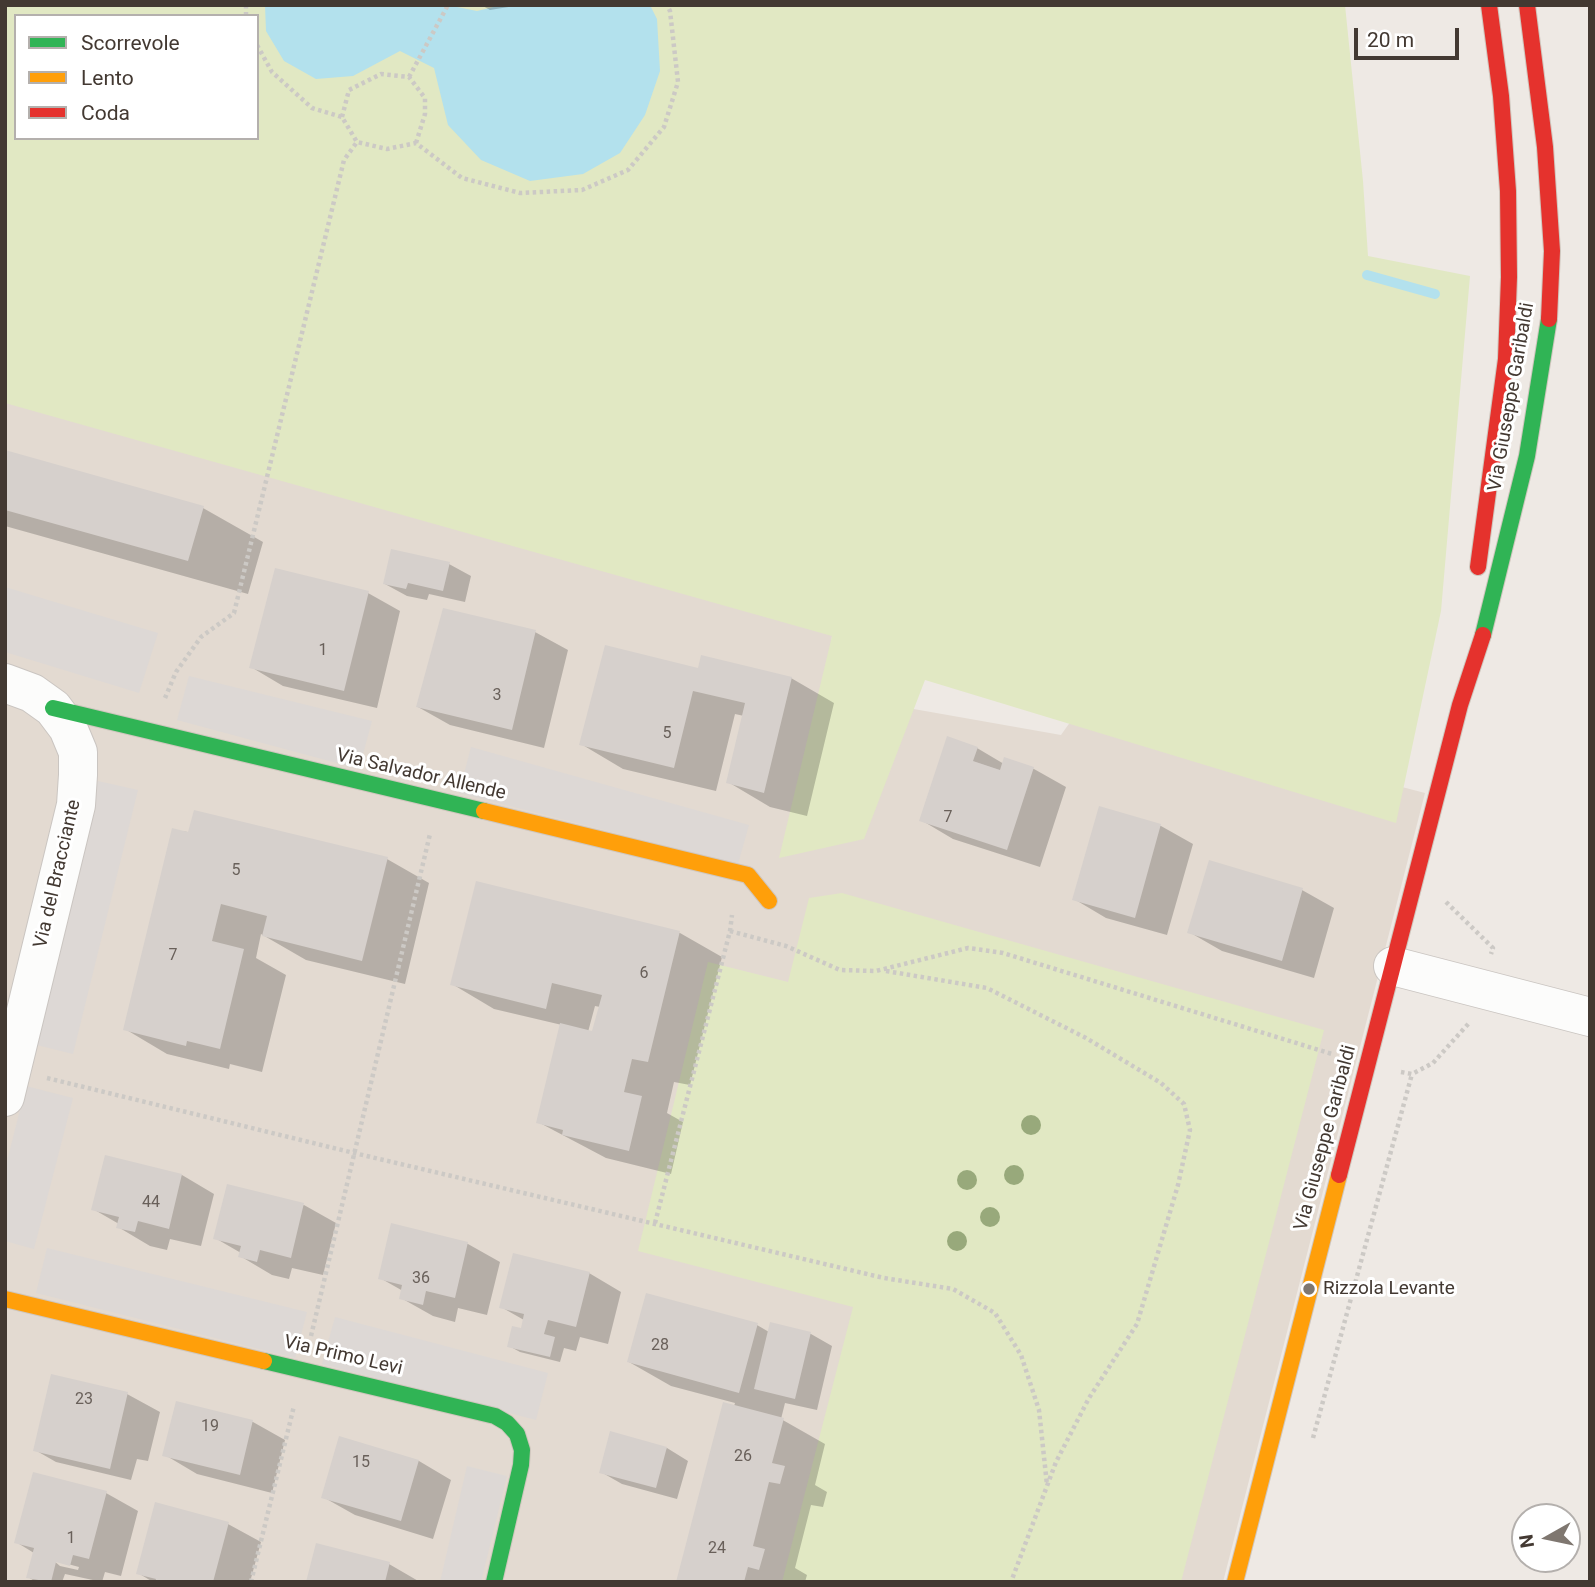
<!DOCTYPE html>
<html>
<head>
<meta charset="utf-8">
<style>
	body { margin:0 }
	#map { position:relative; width:1595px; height:1587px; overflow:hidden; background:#eee9e4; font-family:Roboto,sans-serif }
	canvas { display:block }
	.frame { position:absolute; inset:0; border:7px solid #433932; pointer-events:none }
	.legend { position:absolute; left:14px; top:14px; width:245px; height:126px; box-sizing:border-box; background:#fff; border:2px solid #b4b0ad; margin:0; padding:9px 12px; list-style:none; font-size:21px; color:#433932 }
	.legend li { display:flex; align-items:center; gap:14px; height:35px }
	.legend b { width:35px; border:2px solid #b4b0ad }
	.north { position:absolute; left:1511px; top:1503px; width:70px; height:70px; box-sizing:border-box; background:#fff; border:2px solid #b4b0ad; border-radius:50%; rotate:261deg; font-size:19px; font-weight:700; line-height:28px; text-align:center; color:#433932 }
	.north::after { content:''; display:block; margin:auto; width:24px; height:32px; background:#7f7770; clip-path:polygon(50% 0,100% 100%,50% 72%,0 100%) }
	.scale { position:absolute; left:1354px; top:28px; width:105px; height:32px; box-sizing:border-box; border:4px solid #433932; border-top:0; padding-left:9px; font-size:21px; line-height:24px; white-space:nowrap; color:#433932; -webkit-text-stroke:5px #fff; paint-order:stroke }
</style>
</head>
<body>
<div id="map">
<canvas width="1595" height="1587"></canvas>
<div class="frame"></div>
<ul class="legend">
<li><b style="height:9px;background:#30b455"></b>Scorrevole</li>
<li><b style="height:9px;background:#ff9f0a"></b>Lento</li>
<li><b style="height:9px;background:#e5322d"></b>Coda</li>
</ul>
<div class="north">N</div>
<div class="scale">20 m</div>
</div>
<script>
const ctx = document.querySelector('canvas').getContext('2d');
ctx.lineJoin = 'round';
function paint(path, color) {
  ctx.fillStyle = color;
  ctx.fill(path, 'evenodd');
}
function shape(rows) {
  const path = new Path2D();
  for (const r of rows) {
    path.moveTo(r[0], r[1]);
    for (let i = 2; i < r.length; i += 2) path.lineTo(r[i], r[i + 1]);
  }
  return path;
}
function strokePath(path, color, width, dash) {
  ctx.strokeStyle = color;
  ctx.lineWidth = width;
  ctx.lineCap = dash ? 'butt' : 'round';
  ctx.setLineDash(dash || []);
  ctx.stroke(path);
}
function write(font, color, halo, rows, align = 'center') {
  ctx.font = font + ' Roboto,sans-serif';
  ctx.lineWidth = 6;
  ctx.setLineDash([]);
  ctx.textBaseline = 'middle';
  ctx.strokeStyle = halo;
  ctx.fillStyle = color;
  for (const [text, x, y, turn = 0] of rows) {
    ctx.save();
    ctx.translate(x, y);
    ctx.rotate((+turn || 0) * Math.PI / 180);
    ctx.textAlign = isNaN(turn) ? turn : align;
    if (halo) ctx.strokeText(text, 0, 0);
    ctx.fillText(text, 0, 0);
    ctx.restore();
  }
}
const residential = shape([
	[5,391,834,624,823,693,1061,735,1083,704,1425,793,1223,1582,5,1582]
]);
const green = shape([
	[5,5,1345,5,1363,181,1368,256,1470,276,1441,611,1396,823,925,680,864,839,779,858,832,636,5,403],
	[16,16,257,16,257,138,16,138],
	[842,893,1324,1030,1181,1582,782,1582,853,1307,638,1251,708,962,788,982,809,898]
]);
const parking = shape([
	[5,587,158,633,139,693,5,652],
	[189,676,372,721,359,769,177,720],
	[471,747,749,825,738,864,459,793],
	[98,781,138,790,73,1054,33,1044],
	[26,1086,73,1098,34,1249,5,1241,5,1169],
	[47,1248,307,1312,295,1358,36,1293],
	[335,1317,548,1373,536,1420,322,1364],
	[467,1466,507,1476,481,1582,440,1582]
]);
const water = shape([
	[265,5,447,5,477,11,502,5,650,5,657,19,660,71,645,115,620,153,583,174,530,181,481,160,448,125,434,68,400,51,353,76,316,79,284,61,266,31]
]);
const shadow = shape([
	[481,5,521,5,490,10],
	[5,452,203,508,263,542,248,594,5,526],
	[449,564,471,576,465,602,429,594,427,600,407,596,385,584],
	[368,593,400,611,377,708,283,686,251,667],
	[535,632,568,650,544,748,450,725,418,707],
	[700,670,791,678,834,703,807,816,770,807,728,782,744,716,735,714,716,791,623,769,581,744],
	[977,748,1004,764,1005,759,1034,769,1066,787,1040,867,953,839,921,820],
	[1100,808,1161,826,1193,844,1167,935,1106,918,1074,899],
	[173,830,387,859,429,883,405,984,306,960,261,934,256,958,286,975,262,1072,230,1064,229,1069,167,1054,125,1029],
	[478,883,680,933,722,957,690,1085,674,1082,667,1113,683,1122,671,1174,606,1158,538,1122,562,1025,494,1009,452,984],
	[595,1006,600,1007,594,1033,588,1032],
	[1302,890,1334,908,1314,978,1222,951,1189,932],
	[182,1175,214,1194,201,1246,170,1239,167,1250,150,1246,118,1227,119,1224,93,1209],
	[304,1205,336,1223,323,1275,292,1268,289,1279,272,1275,240,1256,241,1253,215,1238],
	[393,1225,468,1244,500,1262,487,1315,458,1308,455,1322,433,1316,401,1298,403,1291,380,1278],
	[589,1273,621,1292,608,1344,580,1337,576,1351,564,1348,560,1362,520,1352,509,1346,522,1330,524,1320,501,1307],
	[771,1324,811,1334,832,1346,817,1410,785,1403,781,1419,825,1444,815,1485,827,1492,823,1507,811,1505,795,1568,807,1575,805,1582,678,1582,735,1403,671,1386,629,1362,757,1325,769,1332],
	[127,1394,160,1412,148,1461,137,1459,131,1480,56,1462,35,1450],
	[178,1403,253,1422,285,1440,272,1493,197,1474,165,1455],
	[340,1438,419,1461,451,1480,433,1539,355,1515,323,1497],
	[667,1448,688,1461,677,1499,622,1484,601,1472],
	[106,1493,138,1511,121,1576,105,1572,102,1582,65,1574,62,1582,36,1582,28,1577,34,1553,16,1542],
	[53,1560,79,1567,78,1570,60,1566],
	[228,1524,261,1542,250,1582,153,1582,138,1573],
	[389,1564,420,1582,308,1582]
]);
const stream = shape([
	[1367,275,1435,294]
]);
const building = shape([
	[5,450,204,506,188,561,5,510],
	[391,549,450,562,443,591,408,583,406,589,383,584],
	[275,568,369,591,344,691,249,668],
	[443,608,536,630,512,730,416,707],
	[605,645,698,668,701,655,792,677,764,793,726,783,745,703,693,691,674,768,579,745],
	[947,736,978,747,973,761,1000,770,1004,757,1034,767,1007,850,919,821],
	[1099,806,1161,824,1135,918,1072,900],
	[194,810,388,857,362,961,262,936,267,916,221,904,212,941,244,949,220,1049,187,1041,186,1046,123,1030,172,828,188,832],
	[1209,860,1303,888,1282,961,1187,933],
	[476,881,680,931,648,1062,632,1059,624,1092,642,1096,629,1151,562,1135,563,1130,536,1123,560,1023,592,1031,602,995,552,983,546,1009,450,985],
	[105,1155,182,1174,169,1229,138,1221,135,1232,116,1228,119,1217,91,1210],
	[227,1184,304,1203,291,1258,260,1250,257,1262,238,1257,241,1246,213,1239],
	[391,1223,468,1242,455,1298,426,1291,423,1305,399,1299,402,1285,378,1279],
	[513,1253,590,1272,576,1327,548,1320,544,1334,555,1337,550,1357,507,1347,512,1326,521,1328,524,1314,499,1308],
	[646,1293,758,1323,739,1393,627,1362],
	[770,1322,811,1332,795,1399,754,1389],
	[51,1374,128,1392,110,1469,33,1451],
	[176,1401,253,1420,240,1475,162,1456],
	[723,1402,784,1418,772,1463,785,1466,780,1484,769,1482,753,1546,765,1549,759,1570,748,1567,744,1582,676,1582],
	[610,1431,667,1447,656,1488,599,1473],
	[339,1436,419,1460,401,1521,321,1498],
	[33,1472,107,1491,89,1559,73,1555,70,1566,56,1562,51,1582,26,1578,34,1548,14,1543],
	[155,1502,229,1522,213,1582,155,1582,156,1579,136,1574],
	[316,1543,390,1562,385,1582,306,1582]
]);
const path = shape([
	[246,5,246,16],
	[257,45,272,72,312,108,342,117,357,142,387,149,416,143,462,178,520,193,582,190,628,170,664,127,678,82,670,11,667,5],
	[409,77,448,5],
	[342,117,349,90,381,74,409,77,425,98,425,114,416,143],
	[165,698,176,672,201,637,234,613,344,160,357,142],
	[1446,902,1493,948,1491,954],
	[730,931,786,946,840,970,876,971,968,948,1003,953,1332,1054],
	[886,971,987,988,1086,1038,1161,1083,1184,1104,1190,1130,1178,1185,1137,1324,1089,1398,1056,1462,1011,1582],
	[1401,1072,1412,1074,1433,1063,1469,1023],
	[47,1078,354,1153,884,1278,953,1289,995,1313,1021,1355,1039,1410,1047,1485],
	[655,1223,730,931,732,915],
	[311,1336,430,834],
	[1313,1438,1412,1074],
	[251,1582,294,1406]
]);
const street = shape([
	[5,683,32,693,53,708,68,728,78,752,78,775,76,805,5,1097],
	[1393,966,1590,1017]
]);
const fast = shape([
	[1483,635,1527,456,1549,319],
	[53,708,484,811],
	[264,1361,495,1416,507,1423,517,1434,522,1450,521,1465,494,1582]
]);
const slow = shape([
	[484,811,748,875,769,901],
	[5,1299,264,1361],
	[1235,1582,1339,1175]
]);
const jam = shape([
	[1527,5,1545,147,1552,251,1549,319],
	[1478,567,1506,359,1509,277,1508,191,1501,96,1489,5],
	[1339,1175,1460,705,1483,635]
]);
const trees = [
	[1031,1125],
	[1014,1175],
	[967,1180],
	[990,1217],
	[957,1241]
];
const markers = [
	[1309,1289,7,"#7f7770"]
];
const numberNames = [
	["1",323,651],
	["3",497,696],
	["5",667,734],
	["7",948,818],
	["5",236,871],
	["7",173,956],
	["6",644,974],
	["44",151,1203],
	["36",421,1279],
	["28",660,1346],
	["23",84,1400],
	["19",210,1427],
	["26",743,1457],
	["15",361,1463],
	["1",71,1539],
	["24",717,1549]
];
const streetNames = [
	["Via Giuseppe Garibaldi",1512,397,-80],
	["Via Salvador Allende",421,775,13],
	["Via del Bracciante",58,874,-77],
	["Via Giuseppe Garibaldi",1326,1138,-75],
	["Via Primo Levi",343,1356,13]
];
const poiNames = [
	["Rizzola Levante",1323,1289]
];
paint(residential, '#e3dad1');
paint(green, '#e1e8c3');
paint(parking, '#ddd8d5');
paint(water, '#b3e1ed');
paint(shadow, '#0003');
strokePath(stream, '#b3e1ed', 10);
paint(building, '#d6d0cc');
strokePath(street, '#cac5c1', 40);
strokePath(fast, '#cfc6bd', 18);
strokePath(slow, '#cfc6bd', 18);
strokePath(jam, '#cfc6bd', 18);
strokePath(path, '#ccc9c5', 4.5, [3.5, 3.5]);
strokePath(street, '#fcfcfb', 38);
strokePath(fast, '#30b455', 16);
strokePath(slow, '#ff9f0a', 16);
strokePath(jam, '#e5322d', 16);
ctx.fillStyle = '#98a97b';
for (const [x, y] of trees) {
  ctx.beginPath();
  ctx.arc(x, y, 10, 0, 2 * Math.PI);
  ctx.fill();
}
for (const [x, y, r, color] of markers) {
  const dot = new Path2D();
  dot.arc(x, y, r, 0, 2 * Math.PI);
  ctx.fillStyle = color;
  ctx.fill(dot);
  strokePath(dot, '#fff', 2.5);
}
write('16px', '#69605a', null, numberNames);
write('19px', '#433932', '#fff', streetNames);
write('19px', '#433932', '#fff', poiNames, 'left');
</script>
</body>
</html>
